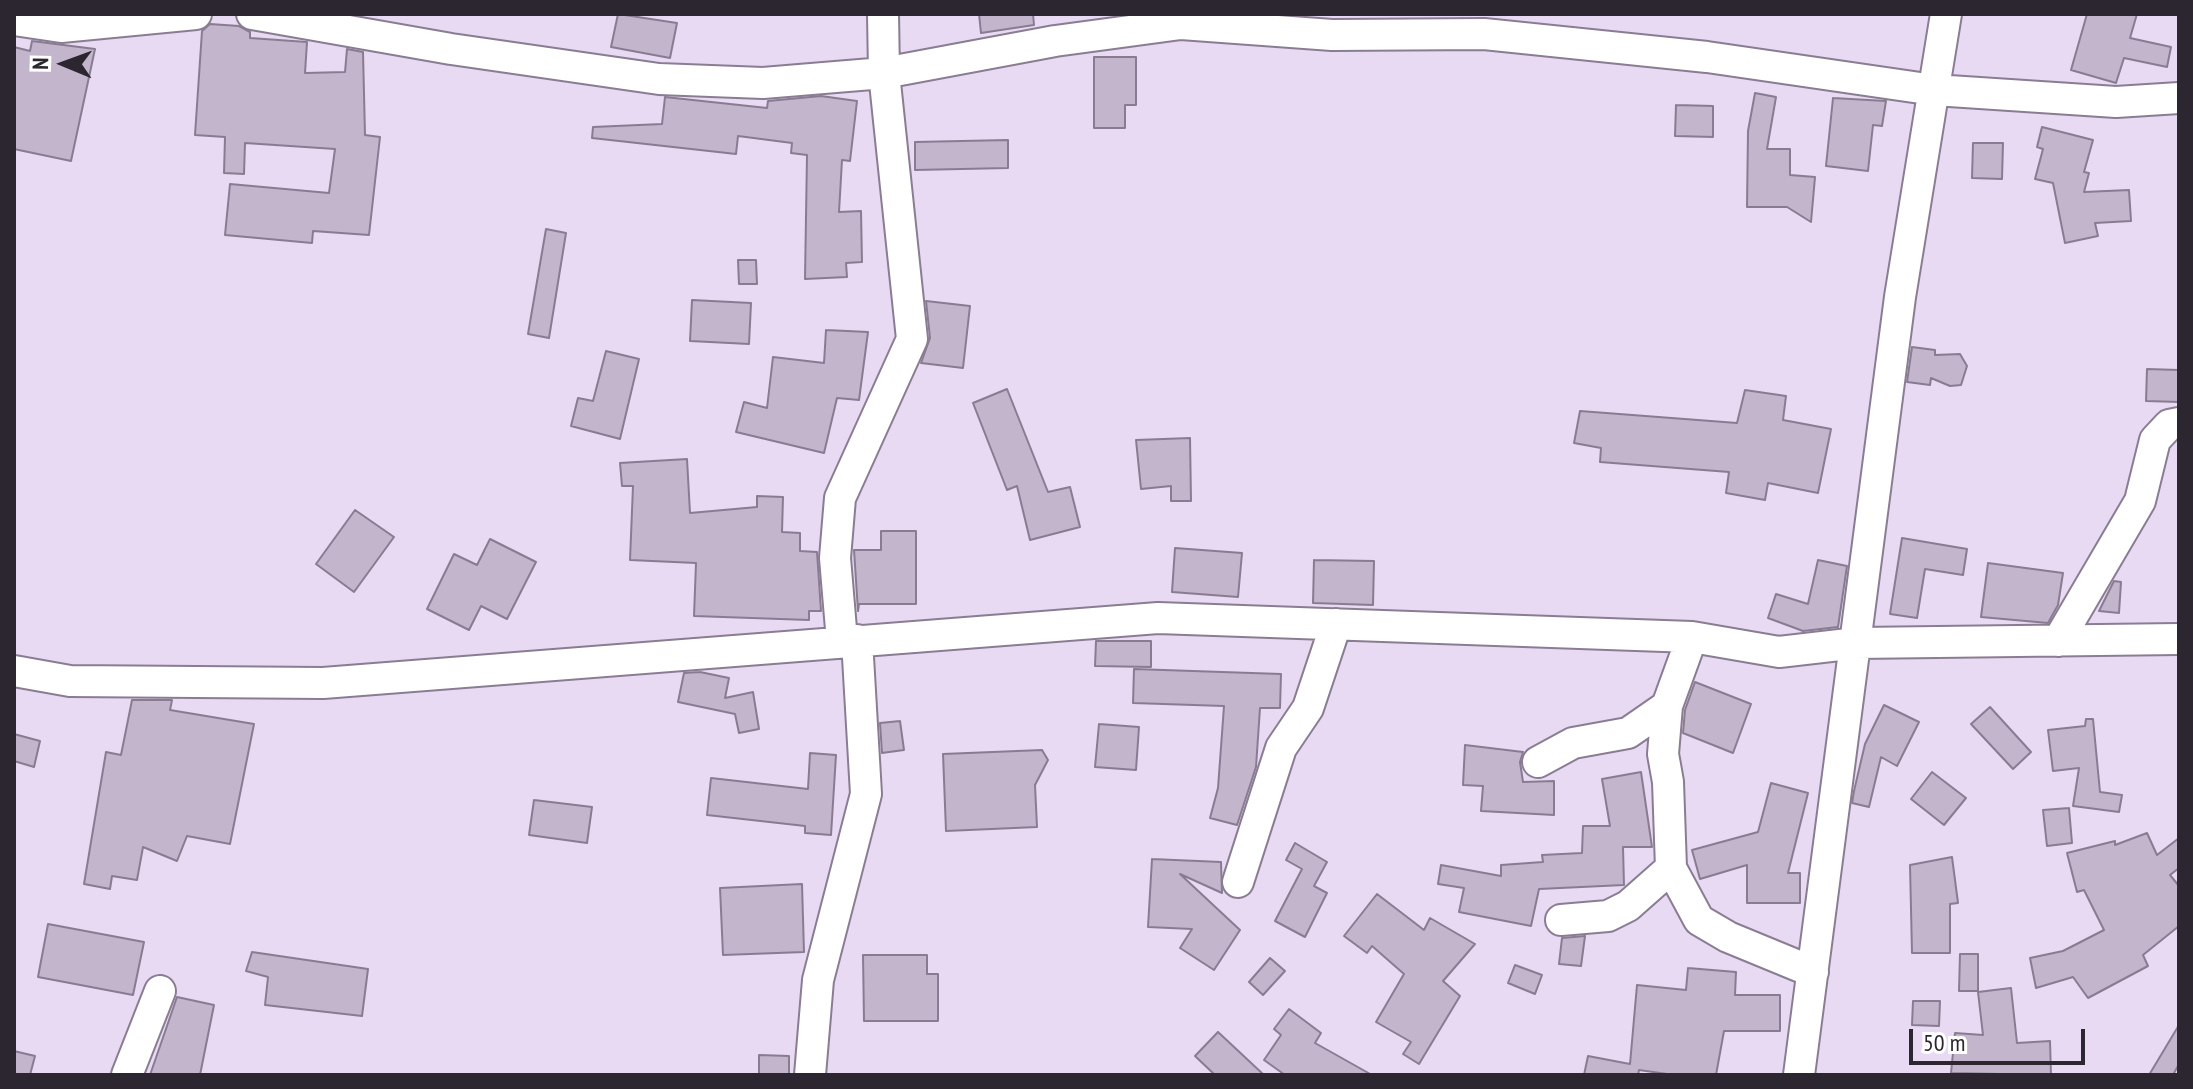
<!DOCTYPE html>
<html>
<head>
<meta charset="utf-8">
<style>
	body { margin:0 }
	#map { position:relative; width:2193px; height:1089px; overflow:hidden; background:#e7daf2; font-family:"PT Sans Narrow",sans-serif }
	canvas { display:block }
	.frame { position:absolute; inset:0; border:16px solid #2c2630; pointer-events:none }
	.north { position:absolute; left:24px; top:24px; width:80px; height:80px; -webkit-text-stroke:6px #fff; paint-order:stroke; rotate:271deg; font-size:22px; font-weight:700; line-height:32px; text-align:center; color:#2c2630 }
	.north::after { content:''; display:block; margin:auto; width:28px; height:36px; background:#2c2630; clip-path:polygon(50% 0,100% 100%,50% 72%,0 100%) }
	.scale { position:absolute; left:1909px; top:1029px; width:176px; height:36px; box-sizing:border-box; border:4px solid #2c2630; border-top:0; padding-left:10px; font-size:24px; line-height:28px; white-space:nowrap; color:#2c2630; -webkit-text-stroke:6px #fff; paint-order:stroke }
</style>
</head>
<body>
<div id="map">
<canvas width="2193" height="1089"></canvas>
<div class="frame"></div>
<div class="north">N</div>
<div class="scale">50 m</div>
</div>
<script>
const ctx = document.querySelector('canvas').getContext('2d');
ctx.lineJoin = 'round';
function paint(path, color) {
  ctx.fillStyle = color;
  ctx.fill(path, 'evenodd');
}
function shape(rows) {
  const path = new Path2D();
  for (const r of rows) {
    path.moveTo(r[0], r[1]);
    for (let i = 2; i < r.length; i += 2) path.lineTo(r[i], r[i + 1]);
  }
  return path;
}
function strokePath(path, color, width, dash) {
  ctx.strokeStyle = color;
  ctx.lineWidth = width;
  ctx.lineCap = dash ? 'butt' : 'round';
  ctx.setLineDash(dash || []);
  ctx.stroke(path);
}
const building = shape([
	[618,14,677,23,670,58,611,47,618,14],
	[979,14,1033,14,1034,25,981,33,979,14],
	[2087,14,2137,14,2130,38,2171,47,2167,67,2124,58,2116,83,2071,70,2087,14],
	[210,24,239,26,250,32,250,38,307,42,305,73,345,72,347,49,363,52,365,135,380,137,369,235,313,231,312,243,225,235,230,184,329,193,335,149,245,143,244,174,224,173,225,137,195,135,202,31,210,24],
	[32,41,95,49,71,161,14,149,14,47,30,51,32,41],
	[1094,57,1136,57,1136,105,1125,105,1125,128,1094,128,1094,57],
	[1755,93,1776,97,1767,149,1790,149,1790,175,1815,177,1811,222,1787,207,1747,207,1748,131,1755,93],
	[821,96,857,101,850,161,842,160,839,212,861,211,862,262,846,263,847,277,805,279,807,155,791,153,792,143,738,136,736,154,592,138,593,127,662,124,665,97,767,108,768,101,821,96],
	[1833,98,1886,101,1882,126,1873,125,1868,171,1826,166,1833,98],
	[1676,105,1713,106,1713,137,1675,136,1676,105],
	[2042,127,2093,140,2084,172,2089,173,2084,192,2129,190,2131,221,2095,223,2098,236,2065,243,2053,183,2035,179,2043,149,2037,147,2042,127],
	[1008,140,1008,168,915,170,915,142,1008,140],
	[1973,143,2003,143,2002,179,1972,178,1973,143],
	[546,229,566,233,549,338,528,334,546,229],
	[738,260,756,260,757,284,739,284,738,260],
	[692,300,751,303,749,344,690,341,692,300],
	[926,301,970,306,963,368,921,363,930,338,926,301],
	[826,330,868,332,859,400,837,398,824,453,736,432,744,402,767,408,773,357,824,363,826,330],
	[1912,347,1935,350,1935,355,1960,354,1967,366,1961,385,1950,386,1931,378,1930,385,1907,382,1912,347],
	[606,351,639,359,620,439,571,426,578,398,593,401,606,351],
	[2147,369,2179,370,2179,402,2146,401,2147,369],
	[1007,389,1048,492,1070,487,1080,527,1030,540,1017,486,1007,490,973,403,1007,389],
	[1745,390,1786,396,1783,420,1831,429,1818,493,1768,483,1765,500,1726,493,1729,472,1600,462,1601,448,1574,443,1580,411,1737,423,1745,390],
	[1190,438,1191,501,1171,501,1171,486,1141,489,1136,440,1190,438],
	[687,459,690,513,757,507,757,496,783,497,782,532,800,533,800,551,817,552,821,611,809,611,809,620,694,616,696,563,630,560,633,486,622,486,620,463,687,459],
	[355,510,394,537,354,592,316,564,355,510],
	[881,531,916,531,916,604,859,604,858,611,854,550,881,550,881,531],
	[1902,538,1967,549,1963,575,1925,569,1917,618,1890,614,1902,538],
	[490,539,536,562,507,619,481,606,469,630,427,609,454,554,477,565,490,539],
	[1175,548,1242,553,1238,597,1172,592,1175,548],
	[1314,560,1374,561,1373,605,1313,603,1314,560],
	[1818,560,1847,566,1838,627,1803,631,1768,618,1776,594,1808,604,1818,560],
	[1988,563,2063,573,2058,605,2048,623,1981,617,1988,563],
	[2114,581,2121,582,2119,613,2099,611,2114,581],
	[1096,641,1151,641,1151,667,1095,666,1096,641],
	[1134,669,1281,674,1280,708,1260,708,1256,767,1237,825,1210,818,1218,788,1224,706,1133,703,1134,669],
	[700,672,729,678,725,698,753,692,759,729,739,733,735,714,678,702,684,673,700,672],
	[1695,682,1751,704,1733,753,1683,733,1685,710,1695,682],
	[132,700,172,700,170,710,254,724,230,844,187,836,177,861,143,847,137,880,112,876,110,889,84,884,106,752,121,755,132,700],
	[1884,705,1919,722,1897,766,1881,757,1869,807,1852,803,1854,791,1865,744,1884,705],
	[1990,707,2031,752,2013,769,1971,724,1990,707],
	[2086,719,2093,719,2100,792,2122,795,2119,812,2073,806,2079,768,2053,771,2048,730,2085,726,2086,719],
	[900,721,904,750,882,753,880,723,900,721],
	[1099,724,1139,727,1136,770,1095,767,1099,724],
	[14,734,40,741,34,767,14,761,14,734],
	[1465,745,1523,752,1520,762,1523,782,1554,781,1554,815,1481,811,1483,786,1463,785,1465,745],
	[1042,750,1048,760,1035,785,1037,827,946,831,943,754,1042,750],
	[810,753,836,755,831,835,805,833,805,826,707,815,711,778,808,789,810,753],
	[1641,772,1652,847,1623,847,1624,885,1539,889,1531,926,1459,912,1464,888,1438,884,1441,865,1501,876,1501,865,1543,862,1542,855,1582,853,1583,826,1610,826,1602,779,1641,772],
	[1932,772,1966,798,1944,825,1911,799,1932,772],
	[1771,783,1808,793,1788,873,1800,873,1800,903,1747,903,1747,865,1700,879,1692,850,1758,832,1771,783],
	[534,800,592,807,587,843,529,835,534,800],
	[2069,808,2072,843,2047,846,2043,810,2069,808],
	[2147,833,2157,855,2179,838,2179,868,2170,875,2179,886,2179,926,2143,955,2148,966,2088,998,2073,977,2036,988,2030,958,2063,951,2104,930,2084,890,2077,892,2067,853,2115,841,2115,845,2147,833],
	[1295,843,1327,862,1314,886,1327,893,1305,937,1275,921,1302,869,1286,860,1295,843],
	[1952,857,1958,903,1950,904,1950,953,1912,953,1910,865,1952,857],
	[1152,859,1221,862,1222,893,1180,874,1240,930,1214,970,1180,948,1192,929,1148,927,1152,859],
	[802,884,804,952,723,955,720,888,802,884],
	[1377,894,1424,930,1430,918,1475,944,1443,981,1460,996,1419,1064,1403,1054,1411,1042,1376,1022,1404,974,1372,946,1367,953,1344,936,1377,894],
	[48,924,144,942,133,995,38,977,48,924],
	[1585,936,1581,966,1559,964,1562,938,1585,936],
	[252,952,368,969,362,1016,265,1005,268,977,246,971,252,952],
	[1960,954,1978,954,1978,991,1959,991,1960,954],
	[863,955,927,955,927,974,938,974,938,1021,864,1021,863,955],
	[1270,958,1285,971,1263,995,1249,982,1270,958],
	[1515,965,1542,975,1535,994,1508,983,1515,965],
	[1688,968,1736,972,1735,995,1780,995,1780,1031,1724,1031,1716,1075,1674,1075,1639,1070,1638,1075,1584,1075,1588,1056,1630,1064,1637,985,1686,990,1688,968],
	[2011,988,2017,1043,2050,1041,2051,1075,1951,1073,1955,1033,1983,1035,1978,992,2011,988],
	[177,997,214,1005,200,1075,150,1075,177,997],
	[1913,1001,1940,1001,1939,1026,1912,1025,1913,1001],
	[1289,1009,1321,1033,1315,1043,1372,1075,1285,1075,1264,1060,1281,1035,1274,1029,1289,1009],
	[2179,1025,2179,1064,2173,1075,2149,1075,2179,1025],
	[1218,1032,1264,1075,1215,1075,1195,1056,1218,1032],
	[14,1051,35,1056,30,1075,14,1075,14,1051],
	[759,1055,789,1056,789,1075,759,1075,759,1055]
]);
const minor = shape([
	[252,14,451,49,659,79,763,83,884,73,1055,41,1181,24,1332,35,1484,34,1707,57,1934,90,2116,102,2179,98],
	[14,20,61,27,196,14],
	[1692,637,1667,706,1663,754,1668,782,1671,868,1699,920,1728,937,1813,972],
	[842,641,835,558,840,498,912,339,884,73,883,14],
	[2058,641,2140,501,2155,440,2169,425,2179,423],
	[14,671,70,681,323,683,1158,618,1692,637,1779,652,1857,643,2179,639],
	[1538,762,1573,743,1628,733,1667,706],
	[1238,882,1281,748,1308,708,1336,624],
	[1561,920,1608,916,1628,906,1671,868],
	[127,1075,160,991],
	[810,1075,818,980,866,794,857,640],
	[1799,1075,1900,297,1946,14]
]);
paint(building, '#c2b5cc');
strokePath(building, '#897c92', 2);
strokePath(minor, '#8a7d93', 34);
strokePath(minor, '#fff', 30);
</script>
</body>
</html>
